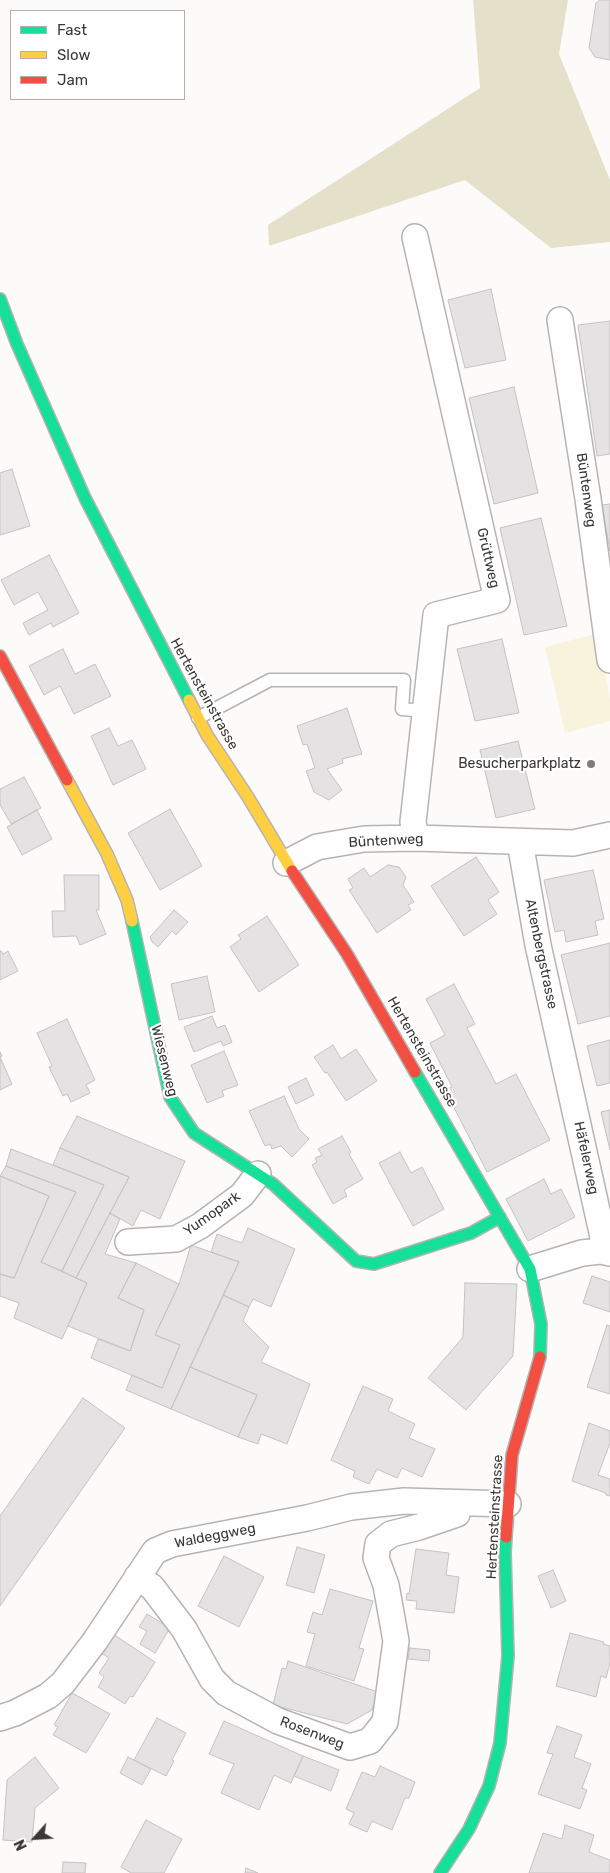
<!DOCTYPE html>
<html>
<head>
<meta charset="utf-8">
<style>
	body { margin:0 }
	#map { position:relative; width:610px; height:1873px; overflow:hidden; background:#fdfbfa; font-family:Rubik,sans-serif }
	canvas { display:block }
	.legend { position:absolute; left:10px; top:10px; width:175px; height:90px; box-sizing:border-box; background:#fff; border:1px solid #b0afaf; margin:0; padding:6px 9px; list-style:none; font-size:15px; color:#3a3837 }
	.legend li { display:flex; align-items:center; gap:10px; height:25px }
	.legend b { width:25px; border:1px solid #b0afaf }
	.north { position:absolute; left:10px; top:1813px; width:50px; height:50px; -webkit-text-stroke:4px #fff; paint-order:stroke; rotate:244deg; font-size:14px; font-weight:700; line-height:20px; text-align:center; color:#3a3837 }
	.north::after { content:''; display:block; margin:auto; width:18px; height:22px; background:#3a3837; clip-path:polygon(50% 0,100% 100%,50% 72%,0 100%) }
</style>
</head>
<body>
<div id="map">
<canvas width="610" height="1873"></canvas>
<ul class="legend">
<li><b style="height:6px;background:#16e098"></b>Fast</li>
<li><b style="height:6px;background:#ffcf43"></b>Slow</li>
<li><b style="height:6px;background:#f24e42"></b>Jam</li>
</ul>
<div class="north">N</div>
</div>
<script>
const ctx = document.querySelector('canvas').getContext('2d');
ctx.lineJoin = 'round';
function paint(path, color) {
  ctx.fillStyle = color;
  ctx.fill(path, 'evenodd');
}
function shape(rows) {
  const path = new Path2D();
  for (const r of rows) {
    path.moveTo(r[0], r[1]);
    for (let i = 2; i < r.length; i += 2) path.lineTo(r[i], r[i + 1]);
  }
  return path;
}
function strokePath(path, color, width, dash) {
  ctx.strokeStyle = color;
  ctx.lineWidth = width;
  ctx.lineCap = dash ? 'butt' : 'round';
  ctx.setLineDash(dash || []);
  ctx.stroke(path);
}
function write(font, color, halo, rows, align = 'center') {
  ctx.font = font + ' Rubik,sans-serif';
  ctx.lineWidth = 4.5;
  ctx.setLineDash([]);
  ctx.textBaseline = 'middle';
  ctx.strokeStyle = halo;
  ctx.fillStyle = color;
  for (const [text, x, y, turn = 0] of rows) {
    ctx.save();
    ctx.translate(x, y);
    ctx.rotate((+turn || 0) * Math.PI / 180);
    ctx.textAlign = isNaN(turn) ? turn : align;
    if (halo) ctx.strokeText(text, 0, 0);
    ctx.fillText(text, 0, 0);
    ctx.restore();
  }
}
const green = shape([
	[599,633,610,700,610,721,565,733,545,647]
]);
const forest = shape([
	[473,0,568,0,559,54,610,180,610,242,551,248,465,180,269,246,268,225,480,88]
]);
const building = shape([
	[600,0,610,0,610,60,595,57,589,48,596,3,600,0],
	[491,289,506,360,465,368,448,300,491,289],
	[610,321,610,454,597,456,578,325,610,321],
	[514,387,538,493,494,504,469,398,514,387],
	[12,469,30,526,0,535,0,473,12,469],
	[610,504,610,551,602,505,610,504],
	[541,518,567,626,524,635,500,528,541,518],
	[49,555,79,613,53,627,51,623,29,635,23,623,48,610,38,592,14,605,1,580,49,555],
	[502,639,519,713,475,721,457,649,502,639],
	[63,649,75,674,95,664,111,696,74,714,60,686,44,695,29,666,63,649],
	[347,708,362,754,342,759,343,763,327,769,342,790,329,800,314,792,306,771,315,768,307,744,303,745,297,726,347,708],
	[109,728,118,746,132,740,146,769,113,785,91,736,109,728],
	[518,741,535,809,496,818,480,750,518,741],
	[24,777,41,808,11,824,0,805,0,789,24,777],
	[170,809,202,866,160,890,128,833,170,809],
	[37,810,52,839,22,855,7,827,37,810],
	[476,857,499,892,488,900,497,914,464,936,431,886,476,857],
	[388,865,399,867,406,877,403,885,414,902,408,905,411,910,377,933,349,890,353,888,348,879,364,868,370,877,388,865],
	[593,870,604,919,595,921,598,935,566,942,564,930,555,932,544,880,593,870],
	[64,875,99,875,99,910,96,910,106,934,80,945,76,936,53,937,52,911,65,911,64,875],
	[174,910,188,922,176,935,172,931,158,947,152,942,150,937,174,910],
	[267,916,299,965,259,992,230,947,241,939,238,935,267,916],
	[610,943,610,1016,578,1024,561,955,610,943],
	[0,951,1,951,3,954,8,951,18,971,0,980,0,951],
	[207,976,215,1012,179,1020,171,984,207,976],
	[454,984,475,1024,467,1028,496,1084,516,1074,550,1140,487,1172,445,1090,452,1087,430,1043,445,1035,426,999,454,984],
	[212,1016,217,1028,225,1025,232,1042,223,1046,221,1041,194,1052,184,1027,212,1016],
	[67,1019,95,1080,86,1085,90,1093,71,1102,67,1094,63,1096,49,1067,52,1066,37,1033,67,1019],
	[610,1040,610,1083,597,1086,587,1046,610,1040],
	[333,1045,341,1059,356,1049,377,1081,346,1101,327,1072,325,1073,314,1057,333,1045],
	[224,1051,238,1085,222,1091,224,1096,207,1103,191,1065,224,1051],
	[0,1052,2,1056,0,1057,12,1084,0,1090,0,1052],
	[306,1078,314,1095,296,1104,288,1087,306,1078],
	[284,1096,299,1129,309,1139,292,1157,281,1146,272,1149,270,1144,265,1146,249,1111,284,1096],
	[610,1110,610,1150,601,1112,610,1110],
	[77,1116,185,1161,160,1219,141,1210,133,1226,110,1213,129,1177,60,1148,77,1116],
	[342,1136,351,1152,349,1154,363,1179,344,1190,347,1196,333,1204,312,1165,317,1162,315,1158,322,1155,318,1149,342,1136],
	[60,1148,129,1177,76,1278,62,1271,104,1185,53,1165,60,1148],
	[11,1149,104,1185,62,1271,41,1262,76,1192,6,1166,11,1149],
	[400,1152,411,1173,422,1167,444,1209,413,1226,379,1163,400,1152],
	[6,1166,76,1192,41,1262,87,1283,62,1339,14,1318,19,1303,0,1296,0,1274,14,1278,49,1196,0,1176,6,1166],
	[0,1176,49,1196,14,1278,0,1274,0,1176],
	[544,1179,551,1194,561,1189,575,1217,528,1241,506,1199,544,1179],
	[110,1213,120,1219,105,1254,136,1263,118,1298,144,1310,130,1351,68,1326,87,1283,76,1278,110,1213],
	[248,1228,295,1249,271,1307,253,1299,249,1307,223,1295,239,1262,211,1252,217,1234,242,1243,248,1228],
	[191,1245,239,1262,171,1409,126,1390,132,1375,162,1388,180,1345,155,1335,179,1284,191,1245],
	[136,1263,179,1284,155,1335,180,1345,162,1388,91,1358,98,1339,130,1351,144,1310,118,1298,136,1263],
	[592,1276,610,1282,610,1312,583,1303,592,1276],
	[465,1283,517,1284,513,1356,466,1410,428,1378,463,1337,465,1283],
	[223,1295,249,1307,243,1321,269,1347,261,1362,310,1384,287,1444,261,1434,258,1444,238,1437,257,1395,190,1367,223,1295],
	[607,1325,610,1326,610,1394,587,1387,607,1325],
	[190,1367,257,1395,238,1437,171,1409,190,1367],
	[363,1386,393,1399,388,1411,415,1424,409,1438,435,1449,422,1477,402,1468,397,1478,377,1469,369,1484,353,1477,355,1471,331,1460,363,1386],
	[83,1398,125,1428,0,1606,0,1516,83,1398],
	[589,1423,610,1431,610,1443,598,1475,610,1479,610,1496,606,1495,606,1493,572,1481,589,1423],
	[297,1547,325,1555,314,1593,286,1585,297,1547],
	[416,1549,449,1553,446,1575,459,1577,454,1613,416,1609,417,1601,406,1600,407,1593,409,1594,416,1549],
	[224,1556,264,1577,239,1627,198,1606,224,1556],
	[553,1570,566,1601,551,1608,538,1576,553,1570],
	[330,1589,373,1601,359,1648,364,1649,354,1681,306,1666,315,1634,307,1632,313,1612,322,1615,330,1589],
	[147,1614,170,1628,155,1653,140,1644,147,1631,139,1627,147,1614],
	[570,1633,604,1642,603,1644,610,1646,610,1663,606,1678,601,1676,596,1697,556,1686,570,1633],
	[113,1634,155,1662,133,1697,130,1696,125,1704,98,1687,104,1677,99,1673,109,1658,101,1653,113,1634],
	[410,1648,430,1650,429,1661,408,1659,410,1648],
	[288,1661,378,1692,372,1710,347,1724,273,1705,282,1668,286,1669,288,1661],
	[72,1693,110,1714,86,1753,53,1735,58,1727,54,1725,72,1693],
	[157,1718,186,1733,172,1760,174,1761,166,1776,134,1760,157,1718],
	[224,1721,303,1756,291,1783,274,1775,259,1810,221,1793,234,1764,209,1754,224,1721],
	[557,1726,582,1735,574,1757,591,1764,582,1788,587,1790,580,1809,538,1794,553,1754,547,1753,557,1726],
	[303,1756,339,1770,331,1791,294,1776,303,1756],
	[35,1757,59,1788,35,1808,32,1842,3,1840,7,1780,35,1757],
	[128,1757,151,1769,142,1785,120,1773,128,1757],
	[380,1766,415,1782,409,1798,405,1798,392,1830,372,1821,367,1832,349,1824,354,1813,346,1809,362,1772,375,1777,380,1766],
	[146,1820,182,1839,164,1873,131,1873,121,1867,146,1820],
	[565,1825,594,1835,589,1852,610,1860,610,1873,529,1873,543,1833,562,1839,565,1825],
	[63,1862,86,1863,85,1873,62,1873,63,1862],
	[246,1868,258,1873,245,1873,246,1868]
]);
const lane = shape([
	[198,718,270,680,404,680,402,709,425,711]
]);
const street = shape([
	[415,237,497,600,436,615,413,822,416,838],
	[560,320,588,499,610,660],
	[520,842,538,945,603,1237,601,1251],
	[286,863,317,847,364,839,416,838,573,843,610,835],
	[128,1242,176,1239,200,1226,242,1195,258,1174],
	[530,1269,582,1253,601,1251,610,1253],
	[137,1577,152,1587,184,1629,212,1679,226,1693,278,1721,350,1747,370,1741,385,1722,396,1641,386,1585,376,1558,378,1544,391,1534,419,1527,457,1514,459,1504],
	[0,1718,15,1713,48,1696,63,1683,95,1641,155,1551,172,1544,307,1518,351,1507,404,1501,508,1504]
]);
const fast = shape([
	[0,299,17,344,85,498,189,700],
	[132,921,170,1097,194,1133,273,1184,356,1261,374,1264,471,1233,500,1217],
	[415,1072,530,1269,541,1324,540,1357],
	[440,1873,469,1829,489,1786,500,1743,508,1656,505,1552,506,1537]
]);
const slow = shape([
	[189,700,207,735,248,797,292,871],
	[67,780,107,854,127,900,132,921]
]);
const jam = shape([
	[0,656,67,780],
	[292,871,347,954,415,1072],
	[506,1537,512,1455,540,1357]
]);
const markers = [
	[591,764,5,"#7e7c7b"]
];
const streetNames = [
	["Büntenweg",586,490,82],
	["Grüttweg",488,558,77],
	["Hertensteinstrasse",204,694,61],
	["Büntenweg",386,841,-3],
	["Altenbergstrasse",541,954,78],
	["Hertensteinstrasse",422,1052,60],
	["Wiesenweg",164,1061,76],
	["Häfelerweg",586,1158,78],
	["Yumopark",212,1214,-35],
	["Hertensteinstrasse",495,1517,-87],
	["Waldeggweg",215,1536,-11],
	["Rosenweg",312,1733,21]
];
const poiNames = [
	["Besucherparkplatz",581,764]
];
paint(green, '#f8f3dc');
paint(forest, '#e5e0c9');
paint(building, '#e4e2e2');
strokePath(building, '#c4c2c2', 1);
strokePath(lane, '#b6b4b3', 15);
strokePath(street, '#b6b4b3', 28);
strokePath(fast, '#b6b4b3', 14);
strokePath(slow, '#b6b4b3', 14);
strokePath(jam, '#b6b4b3', 14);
strokePath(lane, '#fffefe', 12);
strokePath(street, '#fffefe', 25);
strokePath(fast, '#16e098', 11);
strokePath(slow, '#ffcf43', 11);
strokePath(jam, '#f24e42', 11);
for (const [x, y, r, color] of markers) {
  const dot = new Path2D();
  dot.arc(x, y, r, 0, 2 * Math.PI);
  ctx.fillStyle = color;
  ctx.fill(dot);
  strokePath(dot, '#fff', 2);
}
write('14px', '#3a3837', '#fff', streetNames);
write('14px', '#3a3837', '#fff', poiNames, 'right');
</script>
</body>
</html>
